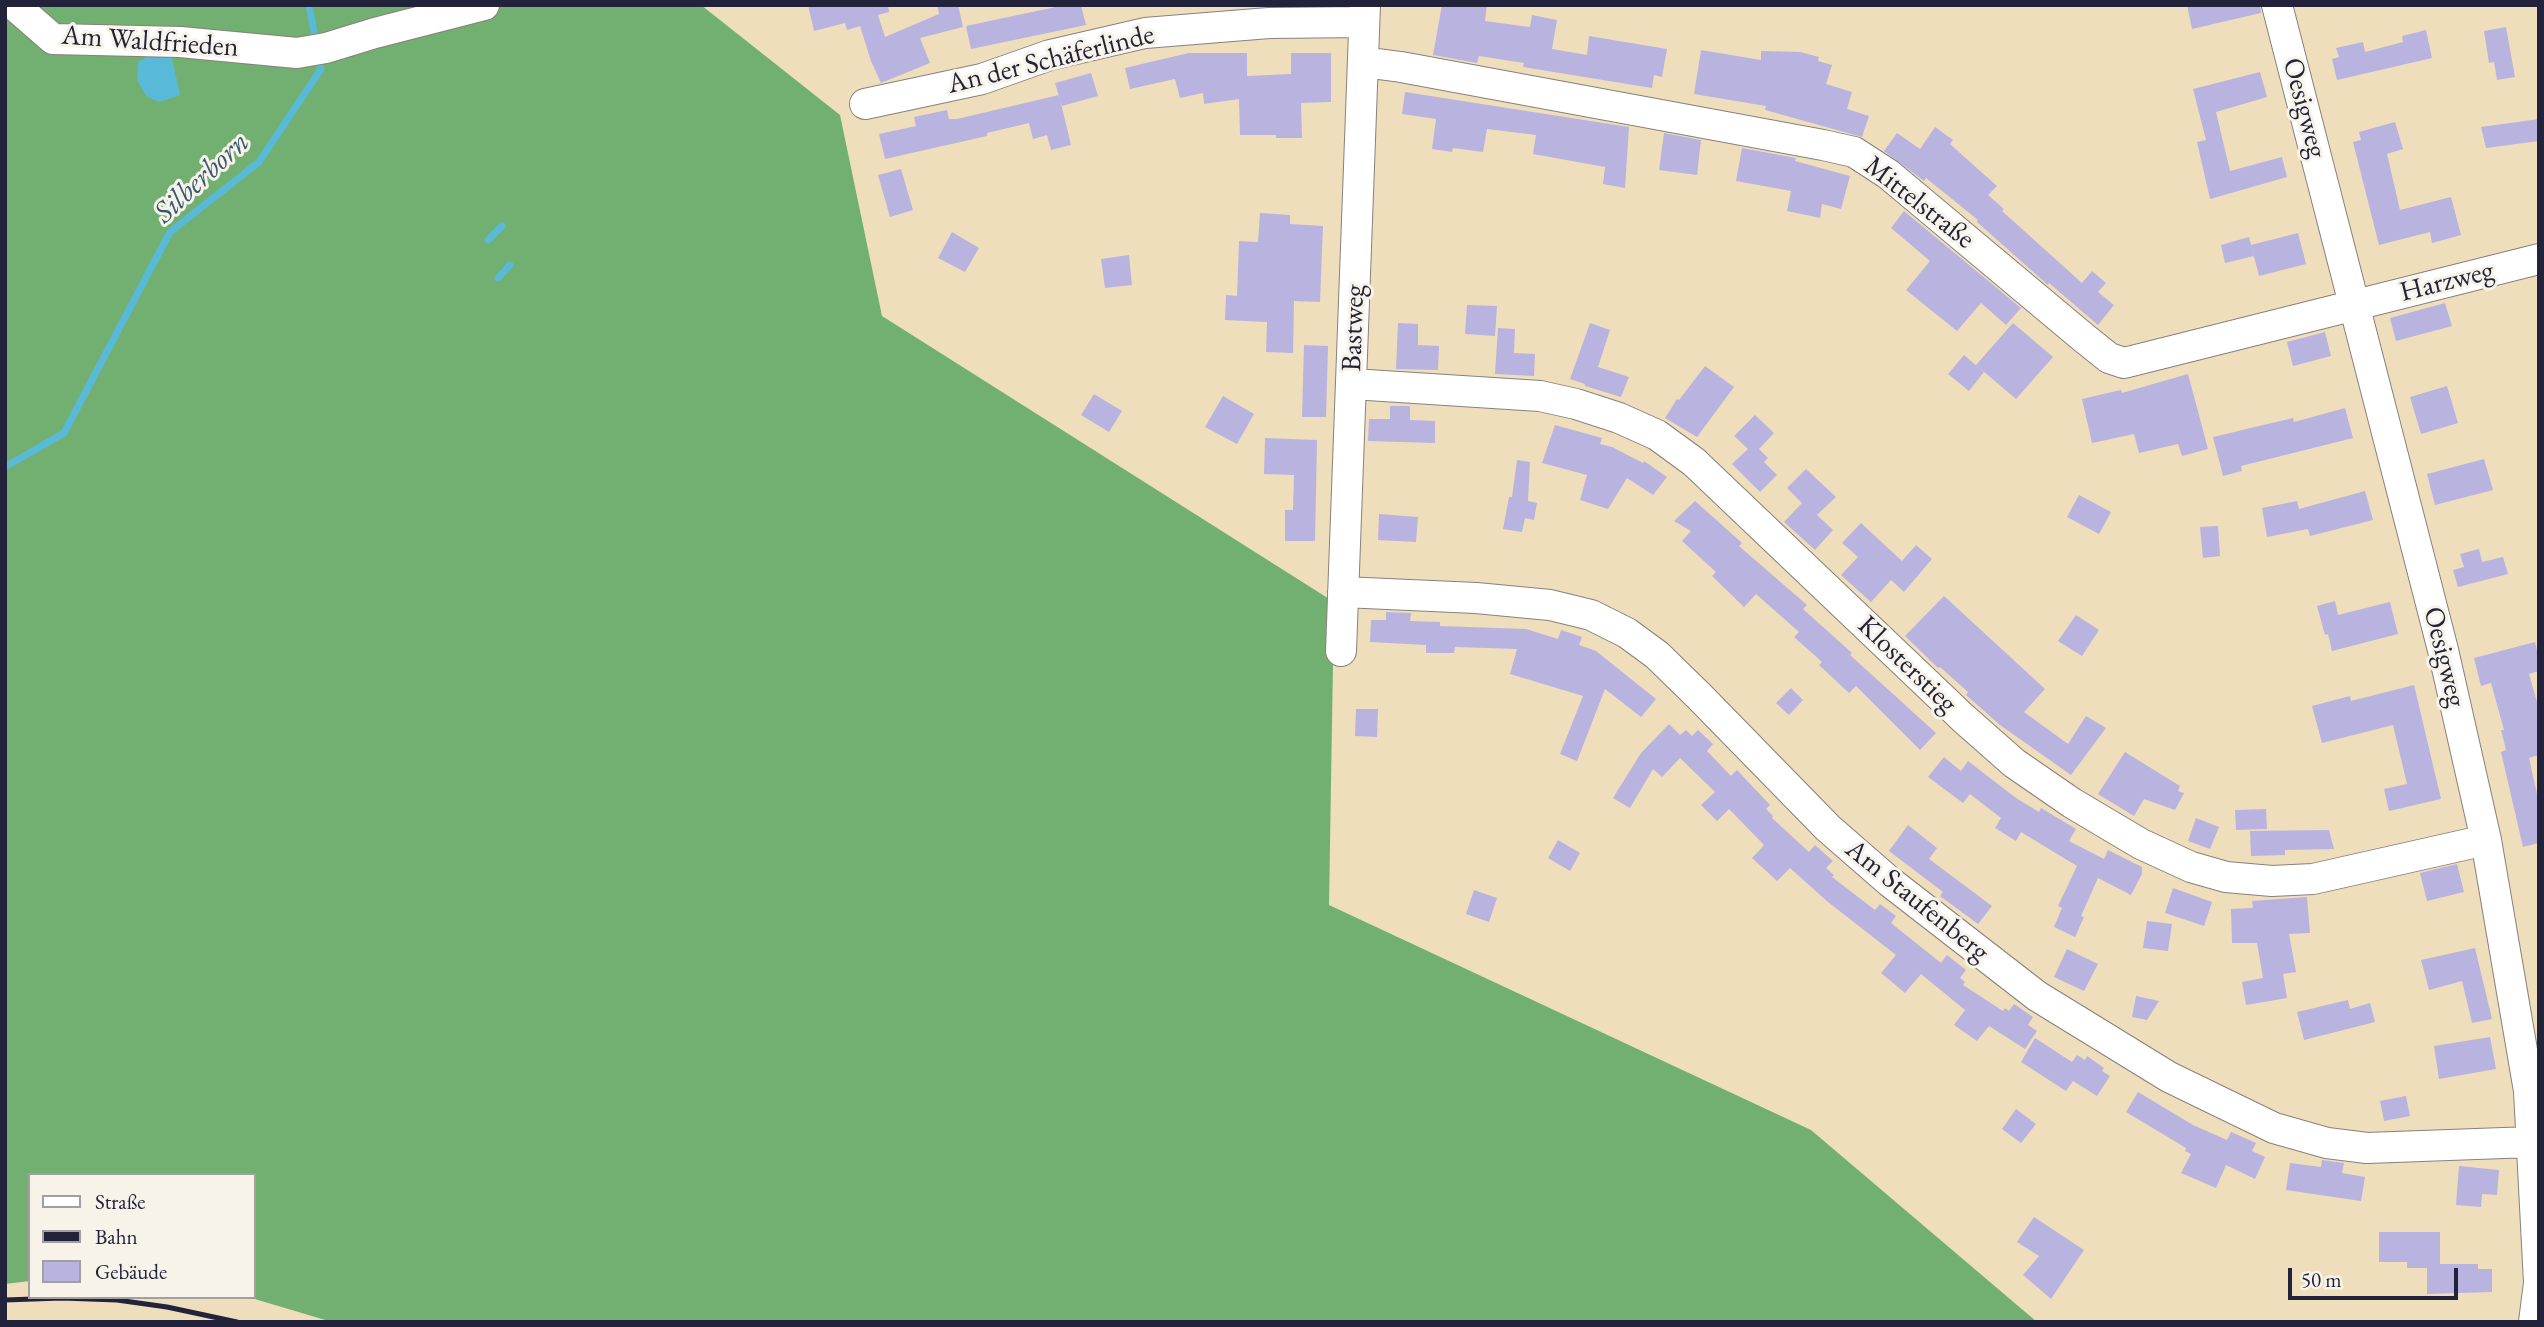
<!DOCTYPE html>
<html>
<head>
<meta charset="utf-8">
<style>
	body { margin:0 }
	#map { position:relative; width:2544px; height:1327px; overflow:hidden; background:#efdebc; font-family:"EB Garamond",serif }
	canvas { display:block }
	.frame { position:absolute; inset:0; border:7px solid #22223b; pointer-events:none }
	.legend { position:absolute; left:28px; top:1173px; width:228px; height:126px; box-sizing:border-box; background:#f7f3e8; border:2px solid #a29fa3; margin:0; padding:9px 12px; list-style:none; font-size:21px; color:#22223b }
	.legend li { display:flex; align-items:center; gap:14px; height:35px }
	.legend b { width:35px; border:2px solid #a29fa3 }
	.scale { position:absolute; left:2288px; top:1268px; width:170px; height:32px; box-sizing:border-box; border:4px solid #22223b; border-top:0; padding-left:9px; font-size:21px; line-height:24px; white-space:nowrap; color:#22223b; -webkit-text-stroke:5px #f7f3e8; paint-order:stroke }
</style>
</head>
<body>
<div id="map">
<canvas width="2544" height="1327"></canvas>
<div class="frame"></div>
<ul class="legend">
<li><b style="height:9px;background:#fff"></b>Straße</li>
<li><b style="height:9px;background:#22223b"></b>Bahn</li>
<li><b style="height:19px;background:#b9b3df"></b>Gebäude</li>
</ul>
<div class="scale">50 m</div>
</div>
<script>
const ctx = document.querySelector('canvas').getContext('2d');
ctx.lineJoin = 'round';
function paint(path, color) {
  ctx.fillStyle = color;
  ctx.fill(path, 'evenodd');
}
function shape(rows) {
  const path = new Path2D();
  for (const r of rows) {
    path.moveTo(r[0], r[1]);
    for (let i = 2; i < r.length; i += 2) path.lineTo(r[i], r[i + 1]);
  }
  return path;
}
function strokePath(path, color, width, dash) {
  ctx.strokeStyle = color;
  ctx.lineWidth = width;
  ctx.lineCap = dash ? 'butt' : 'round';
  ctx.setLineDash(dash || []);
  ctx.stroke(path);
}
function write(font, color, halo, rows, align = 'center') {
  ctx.font = font + ' "EB Garamond",serif';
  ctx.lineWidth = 6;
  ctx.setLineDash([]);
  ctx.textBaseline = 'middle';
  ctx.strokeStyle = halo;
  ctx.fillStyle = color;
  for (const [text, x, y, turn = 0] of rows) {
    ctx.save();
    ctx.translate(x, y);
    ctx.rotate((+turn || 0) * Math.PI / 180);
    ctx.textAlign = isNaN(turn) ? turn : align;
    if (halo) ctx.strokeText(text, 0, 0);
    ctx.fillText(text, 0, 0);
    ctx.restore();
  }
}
const forest = shape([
	[5,5,701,5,840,115,882,316,1334,602,1329,905,1811,1130,2037,1322,332,1322,248,1297,254,1297,254,1175,30,1175,30,1281,5,1284]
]);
const water = shape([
	[147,57,172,58,180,95,159,102,146,96,137,80,138,62]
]);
const stream = shape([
	[309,5,316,43],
	[488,240,502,226],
	[498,278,510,265],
	[5,467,64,433,170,232,259,162,321,69,318,55]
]);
const building = shape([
	[808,5,888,5,889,12,878,15,885,37,939,14,937,5,958,5,963,27,920,38,930,63,881,83,871,61,860,26,847,30,845,23,814,31],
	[1065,5,1081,5,1086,25,971,49,966,26],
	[1442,5,1487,5,1485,21,1530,27,1532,15,1557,20,1552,49,1587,55,1589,36,1667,49,1662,77,1654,75,1652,88,1523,67,1524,63,1479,56,1477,63,1433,55],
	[2187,5,2260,5,2261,13,2192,29],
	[2506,27,2515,77,2497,80,2494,62,2489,63,2484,31],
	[2426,30,2432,58,2337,80,2332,59,2339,57,2336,48,2363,42,2365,52,2403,42,2402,36],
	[1701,50,1761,60,1761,51,1800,52,1819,57,1818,61,1832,65,1826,84,1852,92,1847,109,1869,116,1862,137,1765,110,1766,106,1694,94],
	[1189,53,1247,53,1247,76,1291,74,1291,53,1331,53,1331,102,1301,103,1302,138,1276,138,1276,135,1240,135,1239,99,1204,104,1203,93,1180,98,1175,79,1130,89,1125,68],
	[2260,72,2267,97,2216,112,2230,171,2282,157,2287,177,2210,199,2197,142,2206,140,2193,89],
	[1091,73,1098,96,1062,106,1055,83],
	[1405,92,1629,127,1625,188,1603,184,1605,167,1533,154,1536,135,1487,129,1483,152,1453,148,1452,152,1432,149,1436,119,1402,114],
	[1059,95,1071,145,1051,150,1047,135,1033,139,1029,123,987,133,987,136,885,159,879,134,916,126,914,117,947,110,949,119,957,119],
	[2539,119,2539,141,2486,148,2481,127],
	[2395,122,2403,149,2387,154,2400,210,2451,197,2461,235,2432,243,2430,232,2379,245,2353,142,2361,140,2359,132],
	[1935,127,1953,140,1950,144,1997,186,1988,195,2004,209,2002,211,2082,283,2092,271,2106,283,2098,292,2114,305,2098,325,2049,283,2048,285,1977,222,1978,220,1926,178,1924,181,1884,151,1897,133,1920,149],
	[1664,133,1701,140,1697,175,1659,170],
	[1742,148,1796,158,1795,161,1850,176,1841,209,1822,204,1820,218,1787,211,1791,191,1736,181],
	[901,169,913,210,890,217,878,175],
	[1904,211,2021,308,2006,325,1981,303,1957,331,1906,290,1930,261,1891,228],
	[1260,213,1290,215,1290,224,1323,226,1320,302,1294,301,1293,353,1266,352,1267,322,1225,320,1226,295,1237,296,1239,241,1258,242],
	[952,232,979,248,965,272,938,258],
	[2298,233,2306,264,2259,276,2251,245],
	[2249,237,2254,256,2225,263,2221,245],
	[1129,255,1132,285,1105,288,1101,259],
	[2445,303,2452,326,2396,341,2390,318],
	[1467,305,1497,306,1495,336,1465,334],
	[1398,323,1418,324,1418,345,1439,346,1438,370,1396,369],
	[1590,323,1610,330,1598,367,1629,377,1621,397,1585,386,1585,384,1570,379],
	[2013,323,2053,357,2016,399,1976,365],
	[1498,328,1515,329,1514,353,1535,354,1534,376,1495,374],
	[2325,332,2331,356,2293,366,2287,342],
	[1304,345,1328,346,1326,417,1302,417],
	[1964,355,1984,372,1969,391,1948,374],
	[1705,366,1734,387,1697,437,1665,418,1677,399,1679,400],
	[2188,374,2208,449,2182,456,2178,444,2139,453,2134,434,2092,443,2082,399,2121,390,2122,393],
	[2447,386,2458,423,2421,434,2410,397],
	[1094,394,1122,411,1109,432,1081,415],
	[1223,396,1254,414,1237,444,1205,427],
	[1390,406,1410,406,1410,420,1435,421,1435,443,1368,441,1369,419,1390,419],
	[2345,408,2353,438,2241,466,2242,471,2223,476,2213,437,2293,418,2294,422],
	[1755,415,1774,433,1759,449,1768,458,1764,462,1777,475,1760,492,1732,464,1748,449,1734,436],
	[1555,425,1602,438,1600,444,1612,447,1643,463,1644,461,1667,477,1653,495,1627,478,1608,509,1580,500,1587,475,1542,463],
	[1265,438,1317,440,1315,541,1285,541,1285,510,1293,510,1294,475,1264,474],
	[2484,459,2493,490,2435,505,2427,474],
	[1517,460,1530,462,1528,501,1537,503,1534,520,1525,518,1522,532,1503,529,1509,497,1512,497],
	[1806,469,1836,497,1817,515,1833,530,1815,550,1784,522,1802,503,1787,488],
	[2365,491,2373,520,2310,536,2308,529,2267,537,2262,508,2297,501,2299,509],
	[2079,495,2111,512,2099,534,2067,517],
	[1695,501,1742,543,1739,546,1807,605,1803,609,1852,653,1850,655,1936,733,1920,750,1856,686,1849,693,1819,665,1822,662,1794,637,1799,632,1756,594,1744,607,1712,576,1716,572,1682,541,1691,531,1674,521],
	[1379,514,1418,517,1416,542,1378,540],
	[1861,523,1902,561,1916,545,1932,559,1904,592,1891,580,1871,602,1841,575,1858,557,1842,543],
	[2218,526,2220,556,2203,558,2200,527],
	[2479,549,2482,562,2503,557,2508,574,2458,587,2453,570,2464,567,2460,554],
	[1944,596,2045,689,2024,712,2068,744,2086,716,2106,728,2071,775,2000,725,1966,695,1968,692,1940,667,1938,668,1905,636],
	[2335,601,2338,615,2390,602,2398,634,2332,651,2328,634,2325,635,2317,606],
	[1386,612,1411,613,1410,621,1440,622,1440,626,1526,629,1558,639,1561,630,1582,637,1579,645,1596,651,1656,699,1641,717,1605,689,1577,761,1560,754,1583,696,1510,674,1517,649,1455,647,1454,653,1426,653,1426,645,1370,642,1371,620,1386,620],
	[2076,615,2099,630,2082,656,2058,641],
	[2535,642,2539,659,2539,671,2529,674,2539,709,2539,755,2529,758,2539,803,2539,843,2523,847,2501,752,2506,750,2501,730,2504,730,2491,683,2481,686,2474,658],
	[2414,685,2441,799,2389,811,2384,789,2407,784,2393,725,2322,743,2312,706,2350,696,2351,701],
	[1791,688,1803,700,1789,715,1776,703],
	[1356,709,1378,709,1377,737,1355,736],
	[1669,724,1680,735,1686,730,1692,736,1698,730,1713,744,1707,751,1731,776,1737,770,1770,805,1766,809,1773,816,1772,818,1809,852,1815,845,1833,861,1826,868,1834,875,1832,877,1875,910,1880,904,1896,916,1891,923,1941,963,1947,955,1966,970,1960,978,1965,982,1963,985,2003,1011,2005,1008,2009,1011,2014,1004,2033,1017,2028,1025,2037,1031,2025,1049,1989,1026,1977,1041,1954,1025,1965,1010,1921,974,1905,993,1881,973,1896,955,1828,902,1790,868,1777,881,1752,858,1764,845,1729,809,1717,821,1701,805,1715,792,1680,758,1662,777,1653,769,1630,808,1613,798,1641,753],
	[2125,752,2180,786,2178,791,2184,793,2175,810,2144,799,2134,816,2098,794],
	[1944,757,1961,771,1968,761,2016,798,2039,812,2041,808,2076,829,2069,841,2104,859,2108,850,2142,867,2142,874,2131,895,2098,878,2081,916,2084,917,2075,937,2054,927,2062,908,2058,906,2077,866,2021,832,2016,841,1995,828,2001,818,1970,794,1963,803,1928,777],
	[2266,809,2267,829,2236,830,2235,810],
	[2196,818,2219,827,2210,849,2188,841],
	[1908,825,1937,848,1929,859,1992,906,1978,924,1940,896,1943,892,1889,851],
	[2329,830,2334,849,2285,850,2285,855,2251,856,2250,831],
	[1558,840,1580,853,1570,871,1548,858],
	[2457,864,2464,892,2427,901,2420,873],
	[2173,888,2212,902,2204,926,2165,913],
	[1474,890,1497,898,1489,922,1466,914],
	[2307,897,2310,933,2289,934,2296,972,2283,974,2287,998,2246,1005,2242,982,2263,978,2257,943,2232,943,2231,909,2253,908,2252,901],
	[2147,921,2172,924,2168,951,2143,948],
	[2475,948,2492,1019,2472,1023,2462,981,2429,990,2421,960],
	[2067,949,2098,964,2084,991,2054,977],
	[2136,996,2159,1001,2147,1020,2132,1017],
	[2348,1000,2350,1009,2370,1003,2375,1022,2304,1040,2297,1012],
	[2490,1037,2496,1069,2439,1079,2434,1046],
	[2035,1038,2072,1062,2077,1055,2085,1060,2087,1056,2104,1068,2102,1071,2110,1076,2097,1096,2073,1081,2066,1091,2021,1062],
	[2138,1092,2193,1125,2227,1140,2231,1132,2256,1143,2252,1151,2265,1157,2255,1179,2226,1165,2216,1188,2181,1173,2191,1154,2185,1151,2186,1148,2126,1112],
	[2406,1096,2410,1116,2384,1121,2380,1101],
	[2016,1109,2036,1124,2021,1143,2002,1129],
	[2322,1160,2344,1163,2342,1173,2365,1177,2361,1201,2286,1190,2290,1163,2321,1167],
	[2459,1166,2499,1170,2497,1195,2482,1194,2481,1207,2456,1205],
	[2034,1217,2084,1250,2051,1299,2023,1275,2039,1256,2017,1242],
	[2379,1232,2440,1232,2440,1264,2478,1264,2478,1269,2492,1269,2492,1292,2427,1294,2427,1268,2407,1268,2407,1262,2379,1262]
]);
const minor = shape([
	[14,5,53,39,180,42,297,53,326,48,375,33,484,5],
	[2277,5,2443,650,2486,840,2529,1091,2539,1283,2534,1322],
	[1363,62,1401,67,1823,145,1854,152,1888,174,2084,338,2109,358,2124,363,2539,259],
	[865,104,982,79,1050,55,1145,33,1269,23,1364,22],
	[1352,384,1540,396,1576,404,1619,418,1657,435,1694,462,1963,718,2014,763,2072,803,2141,844,2191,867,2226,877,2272,881,2313,879,2486,840],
	[1343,592,1476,598,1550,605,1591,615,1627,633,1657,655,1700,697,1828,828,1890,882,2037,996,2169,1077,2274,1128,2327,1143,2367,1148,2531,1142],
	[1341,651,1365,5]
]);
const rail = shape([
	[5,1300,62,1298,117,1300,167,1307,237,1322]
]);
const streetNames = [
	["Am Waldfrieden",150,42,4],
	["An der Schäferlinde",1051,60,-14],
	["Oesigweg",2304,108,75],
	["Mittelstraße",1919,203,38],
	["Harzweg",2447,282,-14],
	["Bastweg",1354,328,-88],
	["Oesigweg",2444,657,76],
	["Klosterstieg",1907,665,44],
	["Am Staufenberg",1917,901,39]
];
const waterNames = [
	["Silberborn",202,178,-43]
];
paint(forest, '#72b072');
paint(water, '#59bad7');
strokePath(stream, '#59bad7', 7);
paint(building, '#b9b3df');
strokePath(minor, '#88807c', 32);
strokePath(minor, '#fff', 30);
strokePath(rail, '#22223b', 5);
write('28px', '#22223b', '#f7f3e8', streetNames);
write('italic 30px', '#355772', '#f7f3e8', waterNames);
</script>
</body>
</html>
